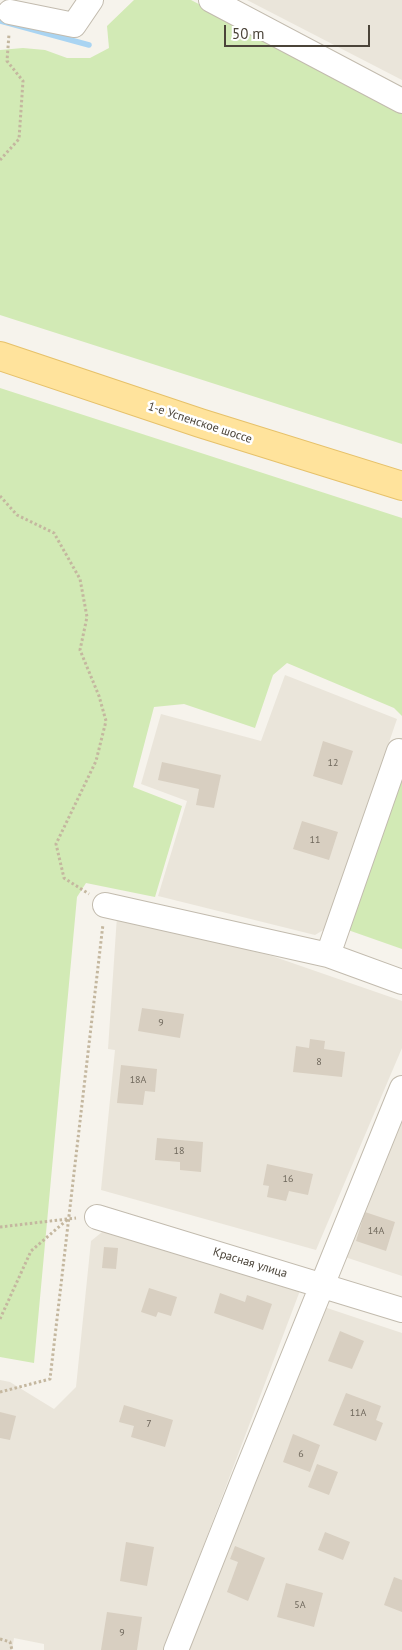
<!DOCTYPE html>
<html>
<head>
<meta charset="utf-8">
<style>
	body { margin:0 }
	#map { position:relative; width:402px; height:1650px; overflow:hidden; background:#f6f3ec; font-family:"PT Sans",sans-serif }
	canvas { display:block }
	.scale { position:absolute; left:224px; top:25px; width:146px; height:22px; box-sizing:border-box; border:2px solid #4b4439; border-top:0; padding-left:6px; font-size:15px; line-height:18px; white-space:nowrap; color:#4b4439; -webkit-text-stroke:4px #fff; paint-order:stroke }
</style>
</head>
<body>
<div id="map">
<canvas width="402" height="1650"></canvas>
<div class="scale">50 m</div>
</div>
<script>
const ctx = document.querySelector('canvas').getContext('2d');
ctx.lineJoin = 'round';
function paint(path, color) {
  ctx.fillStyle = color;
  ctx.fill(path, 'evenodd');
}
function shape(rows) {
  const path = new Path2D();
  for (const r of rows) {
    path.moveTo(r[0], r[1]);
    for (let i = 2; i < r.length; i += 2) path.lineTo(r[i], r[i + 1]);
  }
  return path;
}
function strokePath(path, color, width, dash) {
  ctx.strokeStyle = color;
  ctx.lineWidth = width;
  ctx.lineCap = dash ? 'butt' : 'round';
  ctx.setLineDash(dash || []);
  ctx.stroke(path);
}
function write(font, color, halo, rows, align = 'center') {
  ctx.font = font + ' "PT Sans",sans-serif';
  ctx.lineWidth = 5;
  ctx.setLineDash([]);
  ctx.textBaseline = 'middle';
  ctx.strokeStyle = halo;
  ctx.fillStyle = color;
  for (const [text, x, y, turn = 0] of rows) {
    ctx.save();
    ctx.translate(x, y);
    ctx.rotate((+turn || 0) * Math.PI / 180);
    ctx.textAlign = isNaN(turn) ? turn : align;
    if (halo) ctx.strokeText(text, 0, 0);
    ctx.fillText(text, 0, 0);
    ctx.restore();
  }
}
const residential = shape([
	[247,0,402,0,402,80],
	[285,675,397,719,325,929,315,935,158,896,187,801,141,784,161,714,261,741],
	[117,916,272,956,402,1001,402,1048,316,1250,101,1190,115,1050,108,1049],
	[402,1109,402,1276,342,1256],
	[107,1228,301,1288,164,1650,44,1650,44,1644,14,1638,12,1650,0,1650,0,1380,10,1382,54,1409,76,1387,91,1241],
	[321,1306,402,1333,402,1650,186,1650]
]);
const green = shape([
	[134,0,191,0,402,110,402,444,0,315,0,50,23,48,45,50,67,58,90,58,109,48,107,26],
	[0,388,402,518,402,716,394,708,287,663,273,675,255,728,184,704,154,707,133,787,182,806,155,897,86,883,77,897,34,1363,0,1357],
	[402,771,402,949,348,930]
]);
const stream = shape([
	[0,21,89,45]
]);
const building = shape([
	[323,741,353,751,342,785,313,776],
	[162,762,221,775,214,808,196,805,199,789,158,780],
	[302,821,338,832,329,860,293,849],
	[142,1008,184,1014,180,1038,138,1031],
	[310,1039,325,1041,324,1049,345,1052,342,1077,293,1072,296,1046,309,1048],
	[121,1065,157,1069,155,1092,145,1091,143,1105,117,1103],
	[157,1138,203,1142,201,1172,180,1170,180,1162,155,1160],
	[267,1164,313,1174,308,1195,289,1191,286,1201,267,1197,269,1186,263,1185],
	[365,1212,395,1222,386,1251,356,1241],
	[104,1247,118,1248,116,1269,102,1268],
	[149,1288,177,1297,171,1316,158,1312,156,1317,141,1312],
	[220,1293,245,1302,247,1295,272,1304,263,1330,214,1313],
	[340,1331,364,1341,352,1369,328,1361],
	[346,1393,381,1406,376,1420,383,1423,376,1441,333,1425],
	[124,1405,173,1420,165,1447,131,1437,134,1426,119,1422],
	[0,1412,16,1416,10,1440,0,1438],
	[293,1434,320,1445,310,1472,283,1462],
	[317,1464,338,1472,329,1495,308,1487],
	[325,1532,350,1542,343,1560,318,1550],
	[126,1542,154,1547,147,1586,120,1581],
	[235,1546,265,1558,248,1601,227,1592,238,1562,230,1559],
	[394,1577,402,1580,402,1612,384,1605],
	[286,1583,323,1593,314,1627,277,1617],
	[107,1612,142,1617,137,1650,101,1650]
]);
const path = shape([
	[0,160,19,139,23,81,7,61,9,34],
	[0,496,17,515,54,533,80,579,87,617,80,650,99,696,106,721,96,761,56,844,64,878,89,894],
	[0,1227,76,1218],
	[0,1319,31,1251,68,1219],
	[0,1392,50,1379,103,924],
	[0,1639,10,1642,12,1650]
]);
const minor = shape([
	[211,0,402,101],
	[10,12,74,25,91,0],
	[105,905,328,955,402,982],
	[328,955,399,751],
	[97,1217,402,1310],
	[176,1650,244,1478,402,1088]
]);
const major = shape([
	[0,356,200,423,402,486]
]);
const numberNames = [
	["12",333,763],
	["11",315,840],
	["9",161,1023],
	["8",319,1062],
	["18А",138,1080],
	["18",179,1151],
	["16",288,1179],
	["14А",376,1231],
	["11А",358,1413],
	["7",149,1424],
	["6",301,1454],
	["5А",300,1605],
	["9",122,1633]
];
const streetNames = [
	["1-е Успенское шоссе",200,423,18],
	["Красная улица",250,1263,17]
];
paint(residential, '#eae5da');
paint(green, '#d2eab5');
strokePath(stream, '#a9d4f2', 5.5);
paint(building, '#d8cfc1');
strokePath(minor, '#c2bbae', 26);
strokePath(major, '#e6c16a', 30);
strokePath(path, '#c4b79f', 3, [2.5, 2.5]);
strokePath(minor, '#fff', 24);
strokePath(major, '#ffe39c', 28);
write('10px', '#6e675b', null, numberNames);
write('12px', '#4b4439', '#fff', streetNames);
</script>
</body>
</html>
